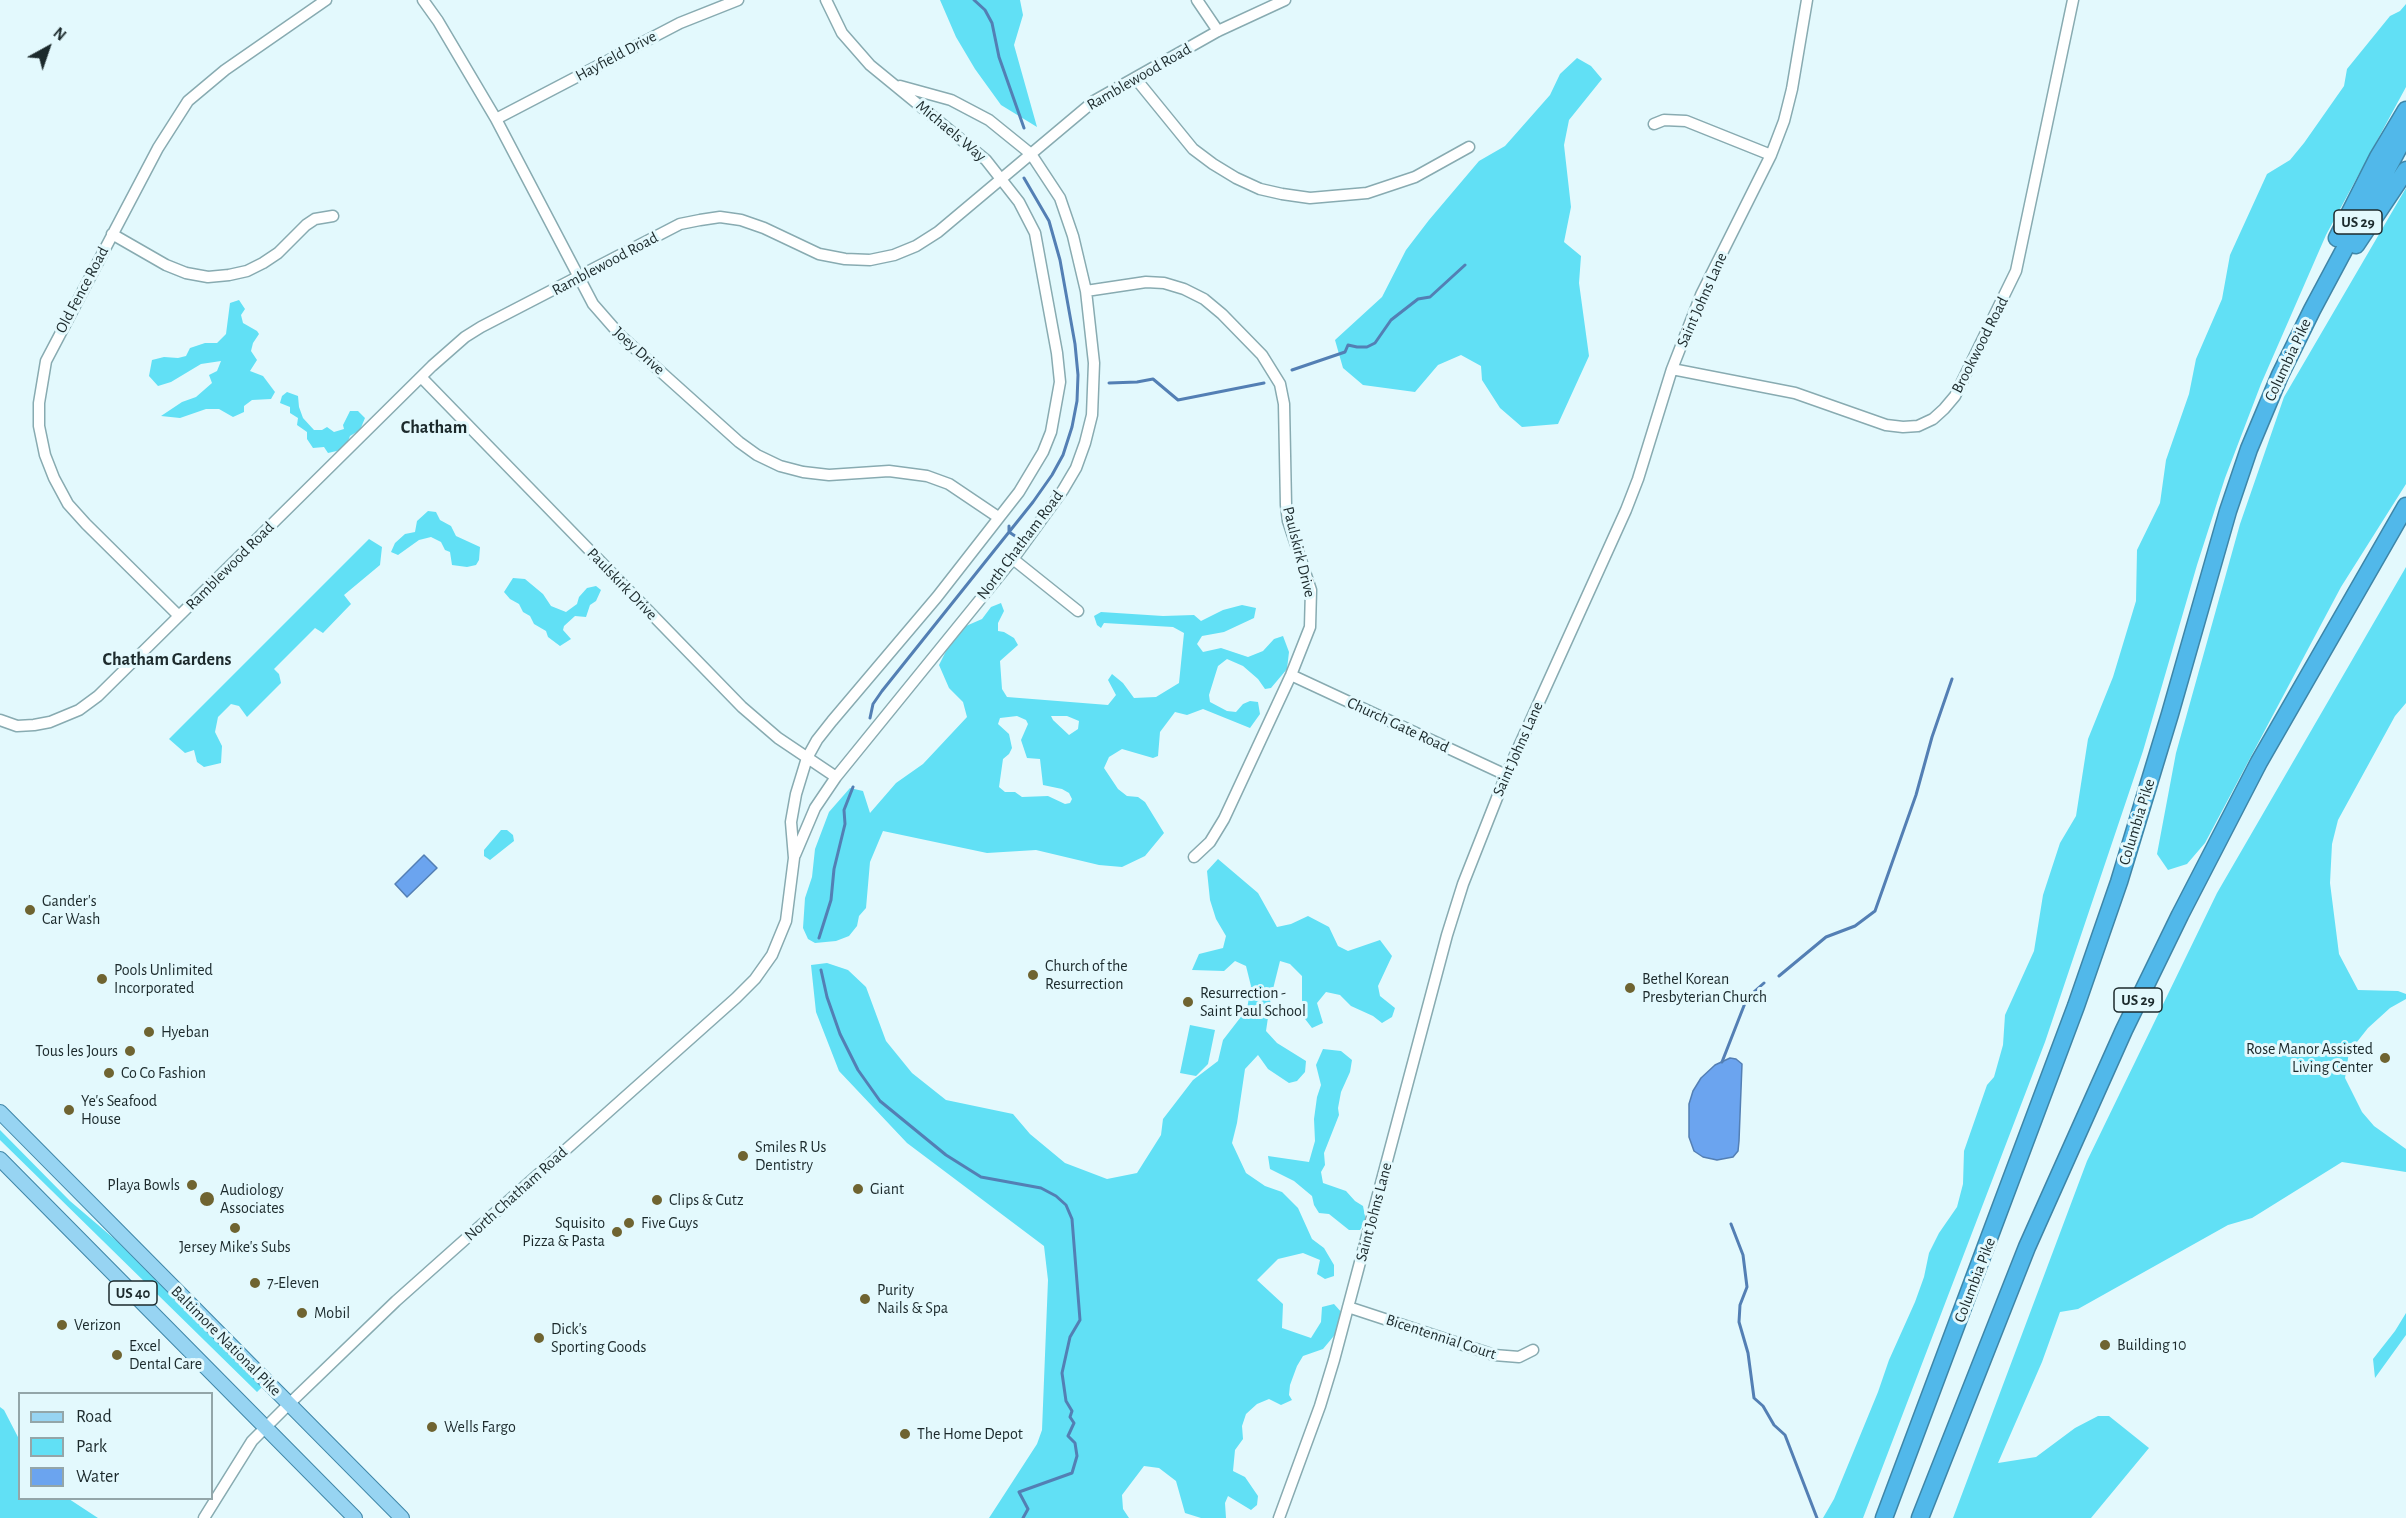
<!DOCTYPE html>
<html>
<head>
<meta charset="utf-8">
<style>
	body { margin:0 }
	#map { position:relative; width:2406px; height:1518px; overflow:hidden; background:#e3f9fd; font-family:"Alegreya Sans",sans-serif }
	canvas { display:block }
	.legend { position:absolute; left:18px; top:1392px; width:195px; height:108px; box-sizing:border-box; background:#e3f9fd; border:2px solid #93a6a9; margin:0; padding:8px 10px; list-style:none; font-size:18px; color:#1c2a2c }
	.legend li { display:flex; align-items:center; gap:12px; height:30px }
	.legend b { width:30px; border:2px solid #93a6a9 }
	.north { position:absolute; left:18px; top:18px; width:60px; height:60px; -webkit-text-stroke:4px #e3f9fd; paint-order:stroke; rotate:40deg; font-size:16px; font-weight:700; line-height:24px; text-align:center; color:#1c2a2c }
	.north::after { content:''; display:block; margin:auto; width:21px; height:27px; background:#1c2a2c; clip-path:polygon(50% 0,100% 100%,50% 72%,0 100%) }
</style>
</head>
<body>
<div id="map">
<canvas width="2406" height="1518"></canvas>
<ul class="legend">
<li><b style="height:8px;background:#97d4f2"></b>Road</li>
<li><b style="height:16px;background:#61e0f5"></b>Park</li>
<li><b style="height:16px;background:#6ba4ef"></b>Water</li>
</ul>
<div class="north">N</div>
</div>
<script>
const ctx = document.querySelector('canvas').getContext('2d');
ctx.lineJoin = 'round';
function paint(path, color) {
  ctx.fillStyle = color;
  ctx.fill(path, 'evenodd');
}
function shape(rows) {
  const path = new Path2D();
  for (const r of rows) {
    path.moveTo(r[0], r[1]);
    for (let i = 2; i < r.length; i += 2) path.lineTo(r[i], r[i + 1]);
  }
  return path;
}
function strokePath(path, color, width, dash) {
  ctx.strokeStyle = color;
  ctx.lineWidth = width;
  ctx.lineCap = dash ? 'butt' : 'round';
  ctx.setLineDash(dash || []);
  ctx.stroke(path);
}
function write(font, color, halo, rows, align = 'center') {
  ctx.font = font + ' "Alegreya Sans",sans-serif';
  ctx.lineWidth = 6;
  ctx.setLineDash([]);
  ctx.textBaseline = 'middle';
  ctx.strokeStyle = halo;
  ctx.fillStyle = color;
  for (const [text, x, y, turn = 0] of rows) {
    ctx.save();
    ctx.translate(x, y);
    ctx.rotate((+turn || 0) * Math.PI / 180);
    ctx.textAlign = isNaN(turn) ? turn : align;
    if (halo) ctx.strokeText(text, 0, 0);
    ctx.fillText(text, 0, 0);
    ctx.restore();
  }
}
const green = shape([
	[940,0,1020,0,1023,15,1014,45,1037,127,1001,105,975,69,956,37],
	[2406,4,2406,87,2326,235,2261,384,2225,478,2197,565,2143,751,2045,1042,1863,1518,1823,1518,1834,1499,1878,1392,1889,1360,1915,1302,1924,1277,1929,1253,1939,1233,1957,1207,1963,1184,1964,1151,1987,1085,1994,1077,2003,1045,2005,1015,2034,951,2043,895,2060,843,2076,816,2088,739,2113,677,2136,601,2137,550,2160,503,2166,460,2189,394,2196,359,2222,299,2230,255,2267,174,2290,160,2304,143,2344,86,2347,69,2390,16,2400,11],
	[1577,58,1591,66,1602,79,1569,120,1564,145,1571,207,1564,242,1581,256,1579,283,1589,356,1558,424,1522,427,1500,408,1482,380,1481,366,1461,355,1438,365,1415,392,1363,385,1343,368,1335,340,1382,297,1406,250,1429,220,1479,161,1505,146,1550,95,1560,74],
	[2406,188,2406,484,2341,587,2205,843,2187,864,2168,870,2157,854,2176,753,2240,524,2284,397],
	[239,300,245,309,241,315,243,323,257,331,259,334,253,343,251,351,257,360,250,371,263,376,275,392,271,399,252,400,244,406,244,412,233,417,219,409,206,409,180,418,161,416,182,402,196,397,212,383,209,375,217,371,221,361,201,364,171,382,158,386,149,376,152,360,164,357,178,358,186,356,190,348,205,343,217,343,226,334,230,303],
	[287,392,298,396,299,407,303,418,314,430,322,430,327,427,334,432,344,429,343,425,350,411,358,411,365,418,360,430,350,436,345,449,328,453,324,447,313,448,307,439,307,432,297,425,298,418,290,413,290,407,280,403,282,396],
	[428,511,436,512,440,520,451,526,456,536,480,547,479,560,476,565,467,567,452,565,450,552,445,550,441,542,431,537,419,540,398,555,391,552,395,543,405,534,415,532,417,521],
	[369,539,382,547,380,565,344,595,351,604,323,633,315,628,274,669,279,674,281,683,247,717,239,706,231,704,218,717,215,732,222,746,221,763,204,767,197,762,194,750,185,753,169,739],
	[2406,567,2406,703,2395,716,2338,820,2332,844,2330,883,2339,954,2358,990,2398,991,2406,994,2406,999,2390,1008,2368,1028,2349,1052,2345,1078,2362,1112,2374,1126,2406,1149,2406,1172,2342,1162,2252,1218,2228,1225,2078,1309,2060,1312,2042,1362,1998,1463,2036,1457,2075,1428,2098,1416,2109,1416,2149,1448,2091,1518,1953,1518,2087,1161,2217,893],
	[513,578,525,579,543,594,551,606,566,612,577,604,579,597,587,588,596,586,601,590,596,601,590,605,586,617,575,616,564,626,563,630,571,639,560,646,548,637,546,631,534,624,530,616,523,612,519,604,510,599,504,592],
	[1001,603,1004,611,998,623,998,631,1004,632,1014,638,1018,645,1000,661,1002,689,1007,697,1108,705,1116,695,1108,680,1112,674,1123,683,1134,698,1156,697,1179,683,1184,633,1173,627,1104,623,1101,628,1097,625,1094,616,1101,612,1163,616,1194,615,1201,621,1223,610,1242,605,1256,608,1254,618,1224,632,1202,636,1197,644,1203,652,1221,648,1248,657,1263,651,1274,639,1283,636,1289,652,1287,669,1271,688,1265,689,1258,679,1243,666,1227,659,1218,666,1209,695,1210,702,1227,711,1236,712,1243,704,1250,701,1258,702,1260,714,1250,728,1203,709,1187,715,1175,712,1160,732,1158,756,1153,758,1122,749,1109,757,1104,768,1118,789,1127,796,1138,797,1145,802,1164,833,1145,856,1122,867,1099,865,1036,850,987,853,883,831,870,862,866,908,859,916,857,926,849,936,836,941,815,943,808,939,803,928,805,898,812,877,815,849,829,812,850,788,863,791,870,813,896,783,923,764,967,717,963,702,949,688,939,665,950,643,966,626,982,619,991,607],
	[1017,716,1026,720,1028,724,1021,740,1027,758,1040,759,1043,785,1062,789,1069,793,1072,799,1070,803,1065,804,1048,796,1022,797,1015,792,1005,792,999,787,1003,759,1009,754,1012,748,1009,734,998,724,1000,718],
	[1051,716,1067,716,1079,721,1078,729,1069,735,1053,720],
	[501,830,507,830,513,835,514,841,490,860,484,856,484,850],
	[1218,859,1258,893,1277,927,1291,924,1308,916,1329,927,1338,946,1348,951,1380,940,1392,956,1378,986,1380,996,1395,1008,1392,1017,1382,1023,1373,1016,1351,1006,1340,995,1326,992,1317,1003,1323,1023,1312,1028,1302,1015,1302,976,1290,964,1280,961,1271,997,1266,1031,1277,1043,1306,1061,1305,1072,1297,1081,1289,1083,1268,1069,1258,1055,1245,1069,1237,1123,1232,1143,1246,1173,1265,1186,1282,1192,1298,1208,1312,1239,1324,1248,1334,1265,1334,1276,1325,1279,1317,1274,1320,1260,1303,1253,1278,1259,1257,1280,1283,1304,1282,1328,1311,1338,1321,1322,1322,1307,1334,1304,1343,1314,1338,1331,1323,1349,1303,1356,1297,1366,1290,1385,1289,1395,1292,1400,1281,1405,1269,1399,1257,1404,1246,1414,1242,1426,1243,1439,1235,1450,1233,1471,1245,1477,1258,1496,1257,1505,1251,1510,1228,1496,1225,1503,1226,1518,1201,1518,1185,1513,1176,1481,1159,1468,1144,1466,1122,1495,1123,1509,1129,1518,989,1518,1037,1444,1042,1430,1048,1280,1044,1246,907,1143,839,1071,816,1012,811,965,827,963,848,970,866,987,886,1041,912,1073,946,1100,1013,1114,1030,1134,1065,1163,1107,1179,1137,1173,1161,1135,1163,1119,1193,1080,1218,1061,1223,1040,1247,1009,1251,986,1246,966,1235,961,1224,971,1192,970,1199,954,1223,948,1226,936,1216,919,1210,900,1207,871],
	[1190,1025,1215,1030,1208,1064,1196,1076,1180,1073],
	[1323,1049,1341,1051,1352,1060,1350,1072,1341,1092,1338,1108,1339,1115,1324,1153,1325,1165,1321,1172,1323,1183,1346,1191,1355,1201,1363,1206,1366,1221,1360,1230,1349,1230,1329,1214,1319,1213,1314,1205,1312,1196,1294,1181,1270,1169,1268,1156,1309,1162,1315,1141,1314,1119,1317,1097,1321,1085,1316,1065],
	[0,1130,70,1201,118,1242,262,1387,257,1392,0,1140],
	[2406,1313,2406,1335,2375,1378,2373,1359,2395,1331],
	[0,1407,4,1410,19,1439,20,1498,69,1499,98,1518,0,1518]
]);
const water = shape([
	[424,855,437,868,407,897,395,884,424,855],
	[1730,1058,1736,1059,1742,1064,1739,1141,1738,1151,1733,1157,1717,1160,1703,1157,1694,1151,1689,1137,1689,1104,1693,1091,1701,1078,1715,1065,1730,1058]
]);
const stream = shape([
	[974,0,985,10,992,23,999,57,1024,128],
	[1292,370,1345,352,1348,345,1357,347,1367,347,1375,343,1391,320,1418,299,1430,297,1465,265],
	[1109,383,1137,382,1153,379,1178,400,1264,383],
	[1009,526,1009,532,1015,536],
	[870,718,873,704,882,691,1033,502,1052,475,1063,455,1072,427,1077,401,1078,375,1075,344,1060,260,1049,221,1024,178],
	[819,938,831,900,834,869,845,824,844,810,853,787],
	[821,970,827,997,840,1034,858,1070,880,1101,946,1155,981,1177,1041,1188,1056,1196,1066,1205,1072,1219,1080,1320,1070,1337,1062,1373,1066,1401,1072,1411,1070,1417,1074,1423,1068,1436,1075,1443,1077,1456,1072,1473,1019,1492,1028,1509,1023,1518],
	[1779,976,1826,937,1855,926,1875,911,1916,795,1932,737,1952,679],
	[1722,1062,1747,998,1764,983],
	[1731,1224,1743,1255,1747,1287,1740,1305,1739,1322,1748,1353,1754,1398,1763,1406,1774,1425,1785,1435,1817,1518]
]);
const minor = shape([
	[423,0,438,21,496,119,593,304,621,336,739,442,757,455,780,466,803,472,829,475,889,471,927,476,949,484,998,517],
	[1197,0,1218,31],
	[1136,79,1193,149,1213,164,1236,178,1260,189,1282,194,1310,198,1367,193,1415,177,1469,147],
	[496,119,680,23,738,0],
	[1654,124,1664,120,1686,121,1771,155],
	[112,234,166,265,186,273,208,277,229,275,247,271,263,263,278,253,306,225,315,219,333,216],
	[1086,291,1146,282,1164,283,1184,289,1204,299,1222,314,1262,355,1280,384,1284,404,1286,505,1288,521,1311,590,1310,627,1291,675,1224,819,1210,842,1194,857],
	[1672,369,1795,393,1886,425,1903,427,1918,426,1933,419,1944,409,1955,396,2016,271,2073,0],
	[421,377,742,707,778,738,836,777],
	[1013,559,1078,611],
	[179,616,86,524,68,504,54,478,45,455,39,426,39,403,46,361,158,148,188,101,225,70,326,0],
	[1291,675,1506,775],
	[0,720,17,726,34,725,50,722,79,710,98,696,432,366,465,337,481,327,680,224,700,220,720,217,741,220,764,228,819,254,845,259,870,260,894,255,916,246,938,232,1094,101,1218,31,1285,0],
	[795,855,815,808,836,777,1013,559,1063,490,1076,468,1085,443,1092,415,1094,363,1086,291,1073,236,1060,198,1031,154,989,120,951,100,900,86],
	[1348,1307,1494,1355,1519,1357,1533,1350],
	[204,1518,252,1441,289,1404,396,1301,736,998,755,979,772,955,786,921,794,858,791,822,796,794,807,758,817,740,832,721,937,597,1019,492,1043,452,1051,432,1060,382,1057,353,1035,233,1019,202,986,160,870,65,842,33,826,0],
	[1279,1518,1320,1406,1334,1360,1447,935,1463,884,1506,775,1626,510,1638,479,1672,369,1701,295,1771,155,1784,121,1792,89,1807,0]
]);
const major = shape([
	[0,1112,402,1518],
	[0,1159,355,1518]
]);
const highway = shape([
	[2337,238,2378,157,2406,110],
	[2356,245,2406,170],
	[1884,1518,2076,1006,2119,882,2170,714,2228,511,2249,449,2280,375,2312,310,2406,134],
	[1920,1518,2027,1247,2124,1030,2180,915,2259,762,2406,506]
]);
const markers = [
	[30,910,6,"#6f6431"],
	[1033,975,6,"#6f6431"],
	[102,979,6,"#6f6431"],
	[1630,988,6,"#6f6431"],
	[1188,1002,6,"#6f6431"],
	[149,1032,6,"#6f6431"],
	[130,1051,6,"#6f6431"],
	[2385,1058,6,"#6f6431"],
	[109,1073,6,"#6f6431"],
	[69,1110,6,"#6f6431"],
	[743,1156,6,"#6f6431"],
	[192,1185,6,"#6f6431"],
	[858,1189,6,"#6f6431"],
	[207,1199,8,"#6f6431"],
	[657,1200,6,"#6f6431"],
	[629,1223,6,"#6f6431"],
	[235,1228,6,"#6f6431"],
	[617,1232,6,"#6f6431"],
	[255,1283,6,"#6f6431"],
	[865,1299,6,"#6f6431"],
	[302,1313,6,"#6f6431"],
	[62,1325,6,"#6f6431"],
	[539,1338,6,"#6f6431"],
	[2105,1345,6,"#6f6431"],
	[117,1355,6,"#6f6431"],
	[432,1427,6,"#6f6431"],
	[905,1434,6,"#6f6431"]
];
const shields = [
	[2358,222,48],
	[2138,1000,48],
	[133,1293,48]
];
const shieldNames = [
	["US 29",2358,222],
	["US 29",2138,1000],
	["US 40",133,1293]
];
const streetNames = [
	["Hayfield Drive",616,56,-28],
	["Ramblewood Road",1139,77,-30],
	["Michaels Way",951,131,40],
	["Ramblewood Road",605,264,-28],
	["Old Fence Road",82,290,-62],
	["Saint Johns Lane",1702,300,-66],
	["Brookwood Road",1980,345,-63],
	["Joey Drive",639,351,42],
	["Columbia Pike",2288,360,-65],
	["North Chatham Road",1020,545,-53],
	["Paulskirk Drive",1299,552,76],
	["Ramblewood Road",230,566,-45],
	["Paulskirk Drive",622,584,46],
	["Church Gate Road",1398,725,25],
	["Saint Johns Lane",1518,749,-66],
	["Columbia Pike",2137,822,-73],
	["North Chatham Road",516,1194,-42],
	["Saint Johns Lane",1374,1212,-75],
	["Columbia Pike",1975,1280,-69],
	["Bicentennial Court",1441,1337,18],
	["Baltimore National Pike",226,1341,45]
];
const poiNames = [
	["Gander's",42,901],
	["Car Wash",42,919],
	["Church of the",1045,966],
	["Resurrection",1045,984],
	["Pools Unlimited",114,970],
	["Incorporated",114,988],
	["Bethel Korean",1642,979],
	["Presbyterian Church",1642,997],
	["Resurrection -",1200,993],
	["Saint Paul School",1200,1011],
	["Hyeban",161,1032],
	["Rose Manor Assisted",2373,1049,"right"],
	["Living Center",2373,1067,"right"],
	["Tous les Jours",118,1051,"right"],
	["Co Co Fashion",121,1073],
	["Ye's Seafood",81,1101],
	["House",81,1119],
	["Smiles R Us",755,1147],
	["Dentistry",755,1165],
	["Playa Bowls",180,1185,"right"],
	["Giant",870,1189],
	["Audiology",220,1190],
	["Associates",220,1208],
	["Clips & Cutz",669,1200],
	["Squisito",605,1223,"right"],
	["Pizza & Pasta",605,1241,"right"],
	["Five Guys",641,1223],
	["Jersey Mike's Subs",235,1247,"center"],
	["7-Eleven",267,1283],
	["Purity",877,1290],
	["Nails & Spa",877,1308],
	["Mobil",314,1313],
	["Verizon",74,1325],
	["Dick's",551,1329],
	["Sporting Goods",551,1347],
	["Building 10",2117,1345],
	["Excel",129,1346],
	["Dental Care",129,1364],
	["Wells Fargo",444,1427],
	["The Home Depot",917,1434]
];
const neighbourhoodNames = [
	["Chatham",434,428],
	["Chatham Gardens",167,660]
];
paint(green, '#61e0f5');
paint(water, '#6ba4ef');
strokePath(water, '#537fb4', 1.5);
strokePath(stream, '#537fb4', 3);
strokePath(minor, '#88abb1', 13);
strokePath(major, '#3e86a8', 16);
strokePath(highway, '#3e86a8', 19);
strokePath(minor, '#fff', 10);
strokePath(major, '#97d4f2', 14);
strokePath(highway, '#51b8ea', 16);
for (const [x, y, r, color] of markers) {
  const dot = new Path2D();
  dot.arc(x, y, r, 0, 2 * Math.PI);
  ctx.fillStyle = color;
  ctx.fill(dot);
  strokePath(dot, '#e3f9fd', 2);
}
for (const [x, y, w] of shields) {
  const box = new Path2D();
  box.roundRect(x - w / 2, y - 12, w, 24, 4.5);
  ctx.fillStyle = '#e3f9fd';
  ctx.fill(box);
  strokePath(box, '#1c2a2c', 1.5);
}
write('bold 15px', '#1c2a2c', null, shieldNames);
write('16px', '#1c2a2c', '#e3f9fd', streetNames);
write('16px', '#1c2a2c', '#e3f9fd', poiNames, 'left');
write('bold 18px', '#1c2a2c', '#e3f9fd', neighbourhoodNames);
</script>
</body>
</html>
